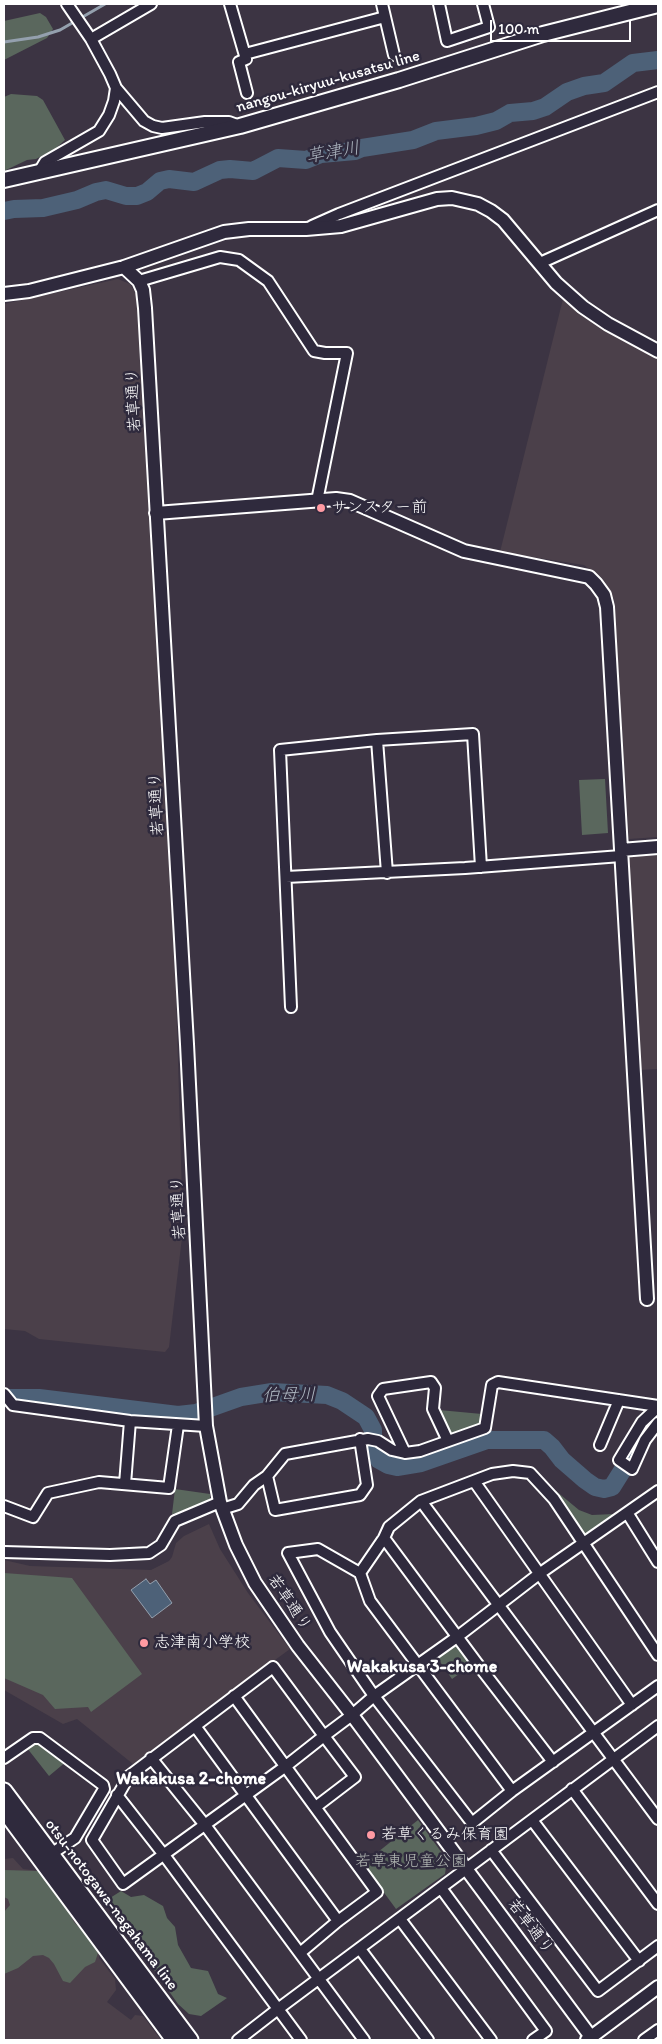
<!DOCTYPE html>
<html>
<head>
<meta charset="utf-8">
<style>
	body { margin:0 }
	#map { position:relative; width:662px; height:2044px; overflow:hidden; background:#3c3443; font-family:Itim,sans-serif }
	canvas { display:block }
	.frame { position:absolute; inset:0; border:5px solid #fff; pointer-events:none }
	.scale { position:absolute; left:490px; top:20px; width:141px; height:22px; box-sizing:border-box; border:2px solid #fff; border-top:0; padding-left:6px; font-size:15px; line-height:18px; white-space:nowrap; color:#fff; -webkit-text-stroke:4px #2f2a3d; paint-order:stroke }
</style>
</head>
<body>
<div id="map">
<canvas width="662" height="2044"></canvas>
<div class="frame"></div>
<div class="scale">100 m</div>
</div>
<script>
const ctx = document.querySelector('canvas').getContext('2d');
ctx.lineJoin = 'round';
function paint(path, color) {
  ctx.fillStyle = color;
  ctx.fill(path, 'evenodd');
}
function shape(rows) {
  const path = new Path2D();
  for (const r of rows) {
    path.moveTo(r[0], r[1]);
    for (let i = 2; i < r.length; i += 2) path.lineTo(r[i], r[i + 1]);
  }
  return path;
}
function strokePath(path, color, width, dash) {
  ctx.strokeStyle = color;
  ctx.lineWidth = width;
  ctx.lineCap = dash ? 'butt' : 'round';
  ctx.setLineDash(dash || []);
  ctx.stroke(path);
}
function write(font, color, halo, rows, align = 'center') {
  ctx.font = font + ' Itim,"Klee One",sans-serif';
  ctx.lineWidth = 5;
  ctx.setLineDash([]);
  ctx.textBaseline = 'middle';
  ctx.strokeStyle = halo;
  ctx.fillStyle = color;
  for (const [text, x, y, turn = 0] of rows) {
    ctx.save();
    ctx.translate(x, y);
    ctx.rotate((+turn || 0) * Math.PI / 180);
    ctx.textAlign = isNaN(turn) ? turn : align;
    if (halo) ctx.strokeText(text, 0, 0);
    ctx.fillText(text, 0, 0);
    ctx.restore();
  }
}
const built = shape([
	[118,279,130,284,136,294,176,994,183,1229,169,1347,165,1352,39,1339,25,1331,4,1329,4,304],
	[563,299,595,323,658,359,658,837,629,839,614,599,602,578,584,565,500,552],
	[658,854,658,1069,639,1070,628,855],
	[209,1524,220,1549,248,1593,290,1649,133,1764,77,1719,63,1724,4,1690,4,1560,30,1566,151,1570,169,1561,172,1557,176,1543,184,1536],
	[13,1858,23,1869,40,1871,99,1953,99,1958,115,1979,116,1990,107,2002,131,2020,135,2015,143,2016,161,2040,4,2040,4,1859]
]);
const green = shape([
	[40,13,46,17,53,29,47,38,4,60,4,21],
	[11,94,37,96,43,100,65,140,55,149,36,159,27,160,4,171,4,97],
	[605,779,608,833,582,835,579,780],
	[439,1410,482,1414,482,1420,476,1427,456,1434,448,1431],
	[175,1489,210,1494,210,1499,206,1503,185,1512,172,1514],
	[556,1491,579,1510,592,1515,614,1514,616,1517,589,1534,584,1533,554,1493],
	[4,1573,72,1578,142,1674,91,1712,88,1707,55,1709,43,1695,4,1678],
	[457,1637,476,1662,452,1679,434,1653],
	[35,1742,42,1742,67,1761,49,1776,27,1748],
	[418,1820,447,1860,445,1874,396,1909,363,1864],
	[4,1870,38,1871,46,1878,64,1903,74,1922,88,1937,98,1953,95,1962,85,1967,70,1983,63,1981,54,1964,49,1958,43,1955,33,1956,18,1968,4,1974,4,1912,10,1905,8,1899,4,1897],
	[121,1891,131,1897,144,1895,163,1906,167,1918,175,1927,178,1945,191,1968,208,1971,218,1994,227,1998,201,2016,189,2014,178,2004,108,1905,110,1898]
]);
const water = shape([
	[146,1579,150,1584,156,1580,172,1603,152,1618,131,1590,146,1579]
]);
const stream = shape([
	[4,42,38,37,60,30,105,4]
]);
const river = shape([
	[4,211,14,209,43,208,77,200,96,192,106,190,126,196,137,196,147,192,160,181,169,179,194,182,220,170,230,169,253,171,278,158,306,160,321,154,355,151,362,148,413,140,436,131,476,126,496,121,510,113,533,111,545,107,567,92,584,86,604,83,633,63,658,60],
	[4,1398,39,1398,178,1415,196,1413,241,1397,272,1392,327,1395,342,1401,366,1417,373,1430,373,1447,375,1454,379,1460,388,1465,397,1467,421,1463,487,1440,544,1440,552,1447,562,1460,585,1480,595,1487,604,1489,612,1487,652,1423]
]);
const minor = shape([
	[67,4,91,39,110,74,116,88,144,121,153,126,162,128,205,122,229,122,237,125],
	[230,4,246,59,239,62,247,93],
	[382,4,394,55],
	[439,4,447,41,489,27,483,4],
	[91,39,151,4],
	[245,54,385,17],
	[39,172,45,162,99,131,109,115,114,101,116,88],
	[312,226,339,214,658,92],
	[540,263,658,210],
	[139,281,220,257,239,260,268,281,314,351,325,353,347,353,317,501],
	[377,740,387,873],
	[286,877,465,868,621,856],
	[291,1007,280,750,377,740,473,734,481,867],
	[4,1394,13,1405,130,1421,206,1426],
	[658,1407,642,1422,619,1460,632,1469,645,1440,658,1423],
	[600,1445,619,1400],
	[405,1453,378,1396,383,1389,431,1382,435,1388,433,1409,448,1441],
	[267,1476,275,1510,360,1495,367,1485,360,1439],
	[474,1481,632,1705],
	[125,1484,130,1421],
	[421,1501,658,1819],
	[4,1506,33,1517,48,1493,99,1482,169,1488,178,1425],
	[222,1509,238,1504,254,1485,267,1476,285,1454,368,1439,378,1441,392,1450,405,1453,420,1451,485,1428,492,1385,498,1382,658,1406],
	[628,1514,658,1562],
	[384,1538,476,1662,553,1762],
	[4,1552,110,1555,149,1553,161,1545,175,1521,220,1502],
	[360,1573,384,1538,389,1527,421,1501,492,1474,513,1471,530,1473,554,1499,658,1655],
	[234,1696,377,1892,338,1921,300,1953],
	[195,1726,338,1921],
	[4,1758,33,1738,40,1738,103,1785,104,1789,75,1838,51,1854],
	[151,1758,205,1825,364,2040],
	[572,1789,658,1904],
	[512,1791,370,1601,360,1573,318,1549,288,1553,330,1632,374,1696,472,1823,512,1791,658,1686],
	[117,1795,164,1855,301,2040],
	[317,1806,355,1777,324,1736,273,1667,129,1776,92,1840,123,1884,286,1766,324,1736,352,1715,374,1696,457,1637,539,1574,658,1491],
	[532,1820,639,1961],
	[491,1850,598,1991,658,1946],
	[441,1888,546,2031,533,2040],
	[400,1919,491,2040],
	[360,1949,428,2040],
	[238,2040,278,2009,658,1726],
	[644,2040,658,2030]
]);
const tertiary = shape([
	[124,267,139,281,143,290,145,308,187,1044,206,1426,220,1502,236,1545,255,1583,298,1646,352,1715,591,2037],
	[4,294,29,291,124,267,224,232,249,229,306,229,341,226,437,199,452,198,478,204,491,211,503,220,556,283,583,307,608,324,658,351],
	[156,513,336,499,350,501,464,551,589,577,596,584,604,595,607,607,647,1299],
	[621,850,658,847],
	[587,2040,658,1987]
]);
const secondary = shape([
	[4,180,240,126,399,80,543,34,658,5]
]);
const primary = shape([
	[4,1791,190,2040],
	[4,1810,174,2040]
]);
const markers = [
	[321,508,5,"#ff9aa2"],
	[144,1643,5,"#ff9aa2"],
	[371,1835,5,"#ff9aa2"]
];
const streetNames = [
	["nangou-kiryuu-kusatsu line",328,82,-16],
	["若草通り",134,400,-93],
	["若草通り",157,804,-93],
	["若草通り",179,1208,-93],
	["若草通り",289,1603,56],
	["otsu-notogawa-nagahama line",111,1905,53],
	["若草通り",530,1927,53]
];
const poiNames = [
	["サンスター前",331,508],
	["志津南小学校",154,1643],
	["若草くるみ保育園",381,1835]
];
const parkNames = [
	["若草東児童公園",411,1862]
];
const waterNames = [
	["草津川",333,153,-10],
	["伯母川",289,1396,-1]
];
const neighbourhoodNames = [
	["Wakakusa 3-chome",422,1667],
	["Wakakusa 2-chome",191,1779]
];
paint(built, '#4b404a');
paint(green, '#5a675d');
paint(water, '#4d6178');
strokePath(water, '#94a0ae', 1);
strokePath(stream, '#94a0ae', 3);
strokePath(river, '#4d6178', 18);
strokePath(minor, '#fff', 14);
strokePath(tertiary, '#fff', 16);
strokePath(secondary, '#fff', 18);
strokePath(primary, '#fff', 19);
strokePath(minor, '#2f2a3d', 10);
strokePath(tertiary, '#2f2a3d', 12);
strokePath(secondary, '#2f2a3d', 14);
strokePath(primary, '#2f2a3d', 15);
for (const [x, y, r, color] of markers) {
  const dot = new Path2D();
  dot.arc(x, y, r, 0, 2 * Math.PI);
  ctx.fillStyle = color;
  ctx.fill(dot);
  strokePath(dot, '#2f2a3d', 2);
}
write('16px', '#fff', '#2f2a3d', streetNames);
write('16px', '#fff', '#2f2a3d', poiNames, 'left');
write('16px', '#b5bbb6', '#2f2a3d', parkNames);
write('italic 18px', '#afb8c2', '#2f2a3d', waterNames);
write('bold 18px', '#fff', '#2f2a3d', neighbourhoodNames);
</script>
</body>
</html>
